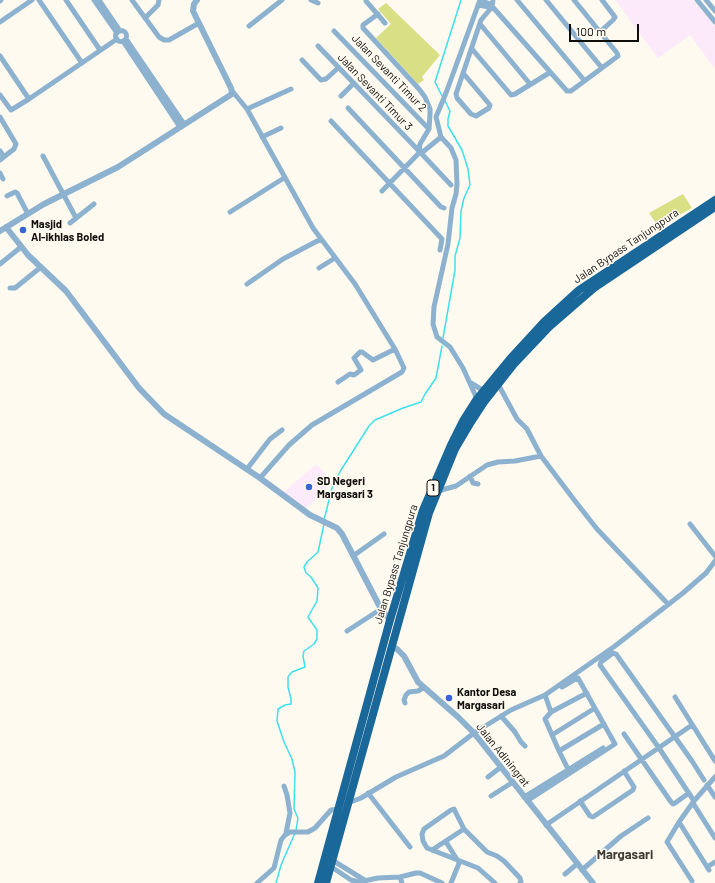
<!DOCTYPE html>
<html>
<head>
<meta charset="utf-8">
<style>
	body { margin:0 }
	#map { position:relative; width:715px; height:883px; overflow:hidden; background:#fefaf0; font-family:Barlow,sans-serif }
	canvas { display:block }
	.scale { position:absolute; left:569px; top:24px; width:70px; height:18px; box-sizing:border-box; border:2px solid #100e0b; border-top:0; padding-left:5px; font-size:12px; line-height:14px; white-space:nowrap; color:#100e0b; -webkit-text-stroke:3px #fefaf0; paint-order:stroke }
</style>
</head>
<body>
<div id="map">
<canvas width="715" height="883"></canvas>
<div class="scale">100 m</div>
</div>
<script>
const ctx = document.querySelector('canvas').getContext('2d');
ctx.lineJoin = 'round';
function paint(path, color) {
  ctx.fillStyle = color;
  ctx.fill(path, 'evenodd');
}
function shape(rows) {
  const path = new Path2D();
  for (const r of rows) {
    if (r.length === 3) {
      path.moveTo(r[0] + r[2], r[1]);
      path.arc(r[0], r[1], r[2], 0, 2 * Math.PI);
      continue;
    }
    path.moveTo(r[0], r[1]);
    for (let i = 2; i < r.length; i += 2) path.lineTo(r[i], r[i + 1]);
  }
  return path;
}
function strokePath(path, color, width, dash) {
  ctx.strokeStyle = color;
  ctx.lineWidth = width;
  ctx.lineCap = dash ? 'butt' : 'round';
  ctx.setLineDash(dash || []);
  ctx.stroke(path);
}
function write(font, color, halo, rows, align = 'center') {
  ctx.font = font + ' Barlow,sans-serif';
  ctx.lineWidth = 3;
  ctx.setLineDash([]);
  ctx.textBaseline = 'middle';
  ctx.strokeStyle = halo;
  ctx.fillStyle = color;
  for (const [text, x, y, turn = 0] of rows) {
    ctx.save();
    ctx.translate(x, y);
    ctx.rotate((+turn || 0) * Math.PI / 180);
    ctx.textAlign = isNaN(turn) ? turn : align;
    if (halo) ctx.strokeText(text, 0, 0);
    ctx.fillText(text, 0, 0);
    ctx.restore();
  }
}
const commercial = shape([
	[615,0,693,0,715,26,715,69,690,35,658,58]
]);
const education = shape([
	[316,464,333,482,305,510,284,492]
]);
const green = shape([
	[386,3,440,55,422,77,424,80,418,84,376,38,391,24,378,9],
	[683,194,692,208,667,222,656,223,649,213]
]);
const stream = shape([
	[442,96,435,82,461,0],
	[443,338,455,270,455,256,460,238,461,211,464,198,470,185,468,169,462,150,448,126,448,119,450,111,445,101],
	[324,520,332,488,341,470,369,426,375,420,403,408,421,402,425,394,436,378,442,346],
	[296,830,298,818,294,809,295,772,292,759,284,742,277,721,278,709,285,705,291,704,291,699,288,687,288,677,292,672,305,667,303,656,304,651,314,644,317,639,317,630,308,617,317,601,318,588,311,577,306,573,304,567,307,562,318,552,324,524],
	[276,883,281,865,295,833]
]);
const minor = shape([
	[39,0,82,63],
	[66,0,100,50],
	[94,0,117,33],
	[99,0,120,31],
	[132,0,159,37,164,40,169,40,199,23],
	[311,0,318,3],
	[480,0,490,4,567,91,571,91,618,56,617,53,574,0],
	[517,0,584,80],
	[546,0,602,68],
	[697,0,715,22],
	[706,0,715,11],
	[0,1,1,0],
	[366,1,385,23],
	[478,5,489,7,492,7],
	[378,14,363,25,363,28,419,89,425,97,430,109,430,114,429,129,420,144,419,151,420,152,424,151,441,137,451,148,456,160,457,184,456,194,452,208,448,244,434,307,433,324,437,337,450,347,463,368,477,399],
	[145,18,158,5,159,0],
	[0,22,32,0],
	[480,24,530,84],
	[249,26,282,0],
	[121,36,5.5],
	[334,31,429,129],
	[600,32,613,20,615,17,602,0],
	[126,39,184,124],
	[123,41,180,127],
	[318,46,419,151],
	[472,49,511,95,515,94,549,73],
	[0,56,29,99,117,39],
	[302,60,321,80,326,79,338,68],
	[463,73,490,105,489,108,476,116,471,114,457,98,456,94,481,20,492,7,493,0],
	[233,92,247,109,313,228,355,284,395,349,404,368,402,372,312,425,289,445,260,478],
	[0,95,11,110,29,99],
	[341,96,354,83],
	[348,108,441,207,444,208],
	[247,109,291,89],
	[0,117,16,144,14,149,0,160],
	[331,121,442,239,440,250],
	[262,137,281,128],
	[441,137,436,117,446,93,480,0],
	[0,151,4,157],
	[43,156,76,218],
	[0,173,3,179],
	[382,191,420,152,451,185],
	[7,196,15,192,17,193,28,214],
	[230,212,284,178],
	[70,223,94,204],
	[0,264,21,247],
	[319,268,335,258],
	[247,284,283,259,321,239],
	[10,288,15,288,41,267],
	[338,382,350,374,354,375,361,370,354,358,360,352,362,352,373,360,395,349],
	[471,383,484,391],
	[498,384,517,419,527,429,541,456,575,501,597,529,668,604],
	[247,469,270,439,282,430],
	[470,476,473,483,478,484],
	[438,491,456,486,487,465,498,462,515,461,541,456],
	[690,524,715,556],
	[353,556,384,534],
	[347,631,381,609],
	[545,695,551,712],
	[675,697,715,761],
	[405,703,404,700,406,695,409,692,418,691,423,688],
	[501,716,515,732,521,742,525,746],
	[624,734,671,802,673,804,675,803,689,793],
	[552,735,595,708],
	[559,751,604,724],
	[570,773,559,751,545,719,551,712,587,693],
	[488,777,501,767],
	[704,780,692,761,616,654,613,653,601,662,600,665,659,748,694,801,715,777],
	[707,785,715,797],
	[284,786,287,795,290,813,286,833],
	[368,793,410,847],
	[491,796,513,782],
	[524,797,603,748],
	[527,801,615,744,578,678,577,678,562,687],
	[580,801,590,816,593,817,633,790,634,787,624,771],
	[348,803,361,798,396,777,444,756,474,733,511,710,545,695,615,646,683,593,706,573,715,561],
	[693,803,715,838],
	[679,822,709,870],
	[546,825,692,725],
	[446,842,458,861],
	[432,850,464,829],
	[332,860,366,881],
	[330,866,351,880,359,882,378,878,400,877,416,873,420,873,442,883],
	[707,867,715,862],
	[582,870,621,836,648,818],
	[565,874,577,864],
	[400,877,402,883],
	[692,881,667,842,679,822,694,801],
	[257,883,274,868,281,840,285,835,290,832,308,832,315,828,331,810,339,809],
	[451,883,460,861],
	[495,883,478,868,427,848,423,841,422,834,424,829,451,810,454,809,464,829,487,852,497,856,504,861,520,878,521,882,520,883]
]);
const tertiary = shape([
	[6,227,28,255,66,291,139,388,164,414,260,478,310,515,337,528,342,534,381,609,390,620],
	[0,231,44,204,118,167,232,94,231,88,193,11,194,4,197,0],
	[392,647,397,649,404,656,418,682,458,717,474,733,593,883]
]);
const trunk = shape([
	[318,883,390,620,423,510,451,445,463,421,477,399,510,359,544,322,579,290,715,200],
	[326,883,429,513,455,449,471,422,484,402,514,364,549,327,594,288,715,207]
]);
const markers = [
	[23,230,4,"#3664d4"],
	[309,487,4,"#3664d4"],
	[449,698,4,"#3664d4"]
];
const shields = [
	[433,488,12]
];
const shieldNames = [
	["1",433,488]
];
const streetNames = [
	["Jalan Sevanti Timur 2",389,73,46],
	["Jalan Sevanti Timur 3",375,92,46],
	["Jalan Bypass Tanjungpura",626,246,-34],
	["Jalan Bypass Tanjungpura",396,564,-73],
	["Jalan Adiningrat",503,755,51]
];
const poiNames = [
	["Masjid",31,224],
	["Al-ikhlas Boled",31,237],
	["SD Negeri",317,481],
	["Margasari 3",317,494],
	["Kantor Desa",457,692],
	["Margasari",457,705]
];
const quarterNames = [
	["Margasari",625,855]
];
paint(commercial, '#fceafb');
paint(education, '#fdeafa');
paint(green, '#d9df85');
strokePath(stream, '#3de1ea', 1.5);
strokePath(minor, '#8db2cf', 5);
strokePath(tertiary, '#8db2cf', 6);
strokePath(trunk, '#1a689a', 8);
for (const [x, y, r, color] of markers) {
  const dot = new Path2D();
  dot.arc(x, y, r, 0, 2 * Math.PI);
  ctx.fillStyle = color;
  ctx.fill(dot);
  strokePath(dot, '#fefaf0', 1.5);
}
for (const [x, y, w] of shields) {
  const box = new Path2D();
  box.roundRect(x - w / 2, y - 8, w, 16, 3);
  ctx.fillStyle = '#fefaf0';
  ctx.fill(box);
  strokePath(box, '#100e0b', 1);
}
write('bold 10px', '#100e0b', null, shieldNames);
write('11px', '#100e0b', '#fefaf0', streetNames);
write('bold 11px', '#100e0b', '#fefaf0', poiNames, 'left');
write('bold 13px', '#413e36', '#fefaf0', quarterNames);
</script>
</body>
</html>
